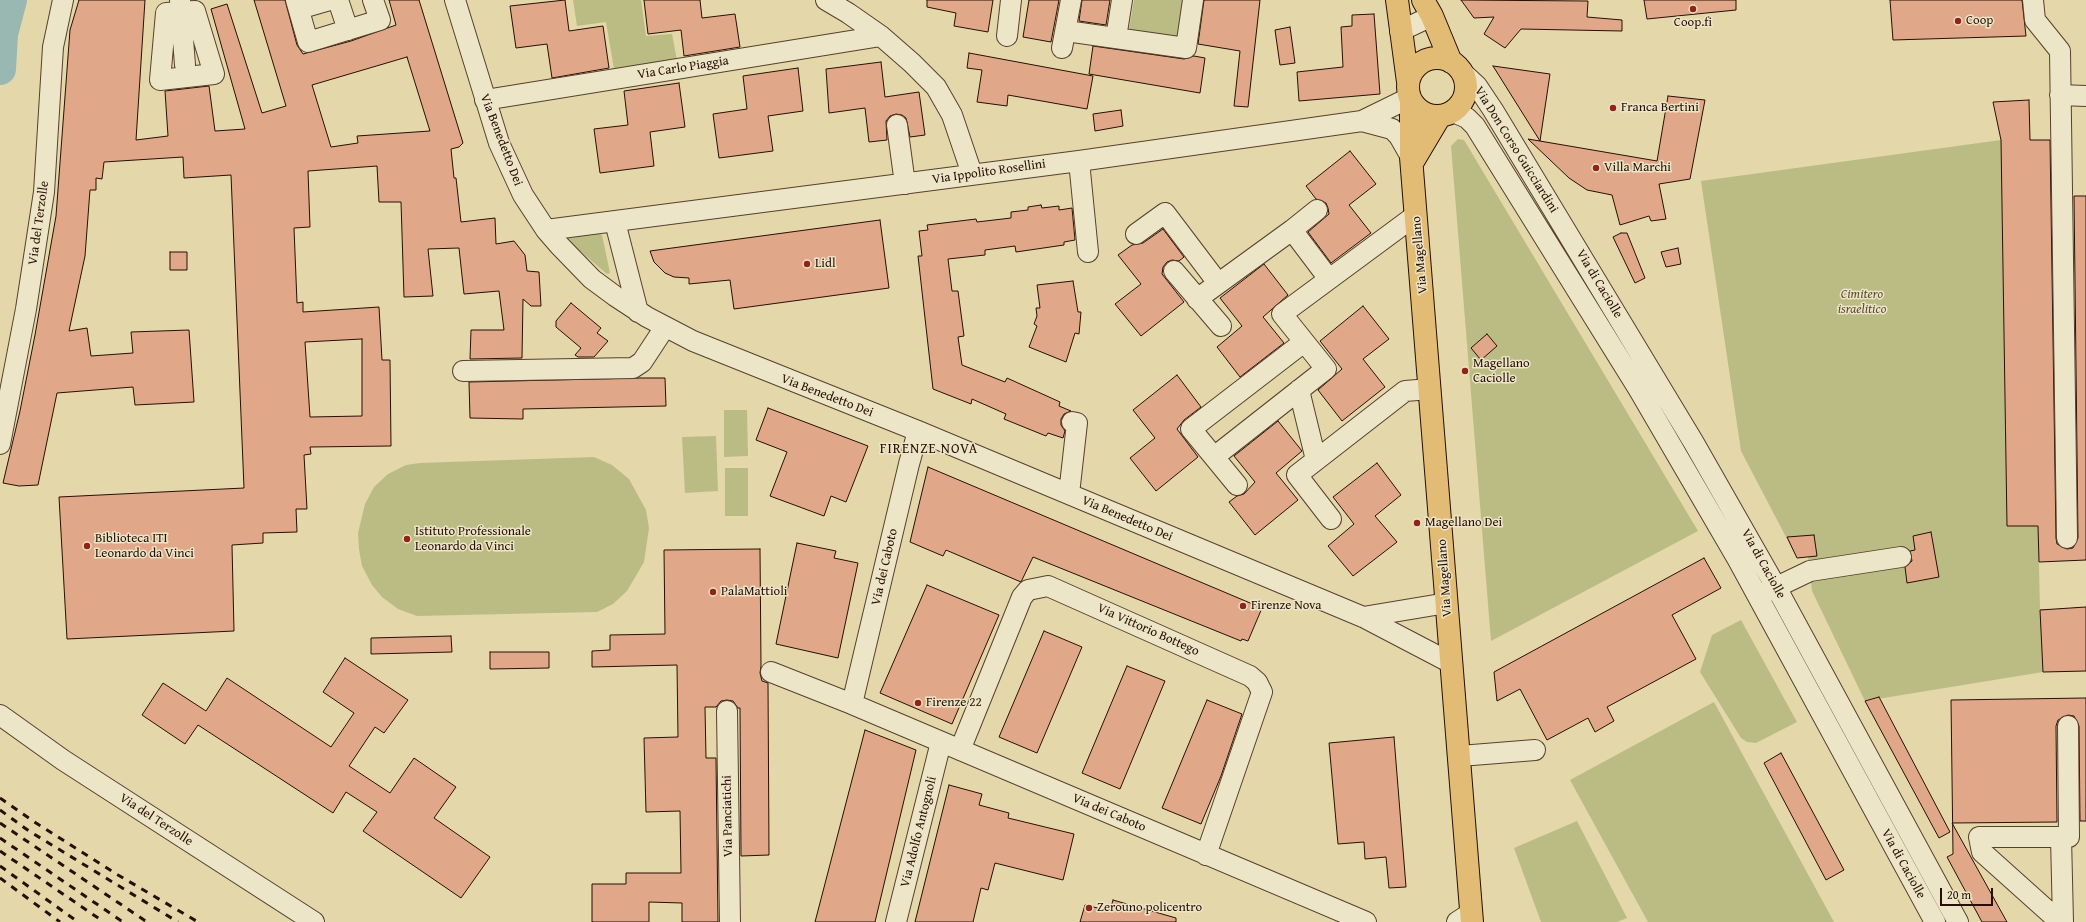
<!DOCTYPE html>
<html>
<head>
<meta charset="utf-8">
<style>
	body { margin:0 }
	#map { position:relative; width:2086px; height:922px; overflow:hidden; background:#e4d7a9; font-family:"Gentium Book Plus",serif }
	canvas { display:block }
	.scale { position:absolute; left:1940px; top:888px; width:53px; height:18px; box-sizing:border-box; border:2px solid #270f04; border-top:0; padding-left:5px; font-size:12px; line-height:14px; white-space:nowrap; color:#270f04; -webkit-text-stroke:3px #ede5c7; paint-order:stroke }
</style>
</head>
<body>
<div id="map">
<canvas width="2086" height="922"></canvas>
<div class="scale">20 m</div>
</div>
<script>
const ctx = document.querySelector('canvas').getContext('2d');
ctx.lineJoin = 'round';
function paint(path, color) {
  ctx.fillStyle = color;
  ctx.fill(path, 'evenodd');
}
function shape(rows) {
  const path = new Path2D();
  for (const r of rows) {
    if (r.length === 3) {
      path.moveTo(r[0] + r[2], r[1]);
      path.arc(r[0], r[1], r[2], 0, 2 * Math.PI);
      continue;
    }
    path.moveTo(r[0], r[1]);
    for (let i = 2; i < r.length; i += 2) path.lineTo(r[i], r[i + 1]);
  }
  return path;
}
function strokePath(path, color, width, dash) {
  ctx.strokeStyle = color;
  ctx.lineWidth = width;
  ctx.lineCap = dash ? 'butt' : 'round';
  ctx.setLineDash(dash || []);
  ctx.stroke(path);
}
function write(font, color, halo, rows, align = 'center') {
  ctx.font = font + ' "Gentium Book Plus",serif';
  ctx.lineWidth = 3;
  ctx.setLineDash([]);
  ctx.textBaseline = 'middle';
  ctx.strokeStyle = halo;
  ctx.fillStyle = color;
  for (const [text, x, y, turn = 0] of rows) {
    ctx.save();
    ctx.translate(x, y);
    ctx.rotate((+turn || 0) * Math.PI / 180);
    ctx.textAlign = isNaN(turn) ? turn : align;
    if (halo) ctx.strokeText(text, 0, 0);
    ctx.fillText(text, 0, 0);
    ctx.restore();
  }
}
const green = shape([
	[573,0,641,0,646,36,672,34,678,66,615,75,606,22,577,26],
	[1134,0,1187,0,1180,37,1129,29],
	[1458,139,1464,140,1698,531,1491,641,1451,146],
	[2001,140,2007,526,2038,526,2040,609,2058,609,2061,672,2043,672,1865,701,1812,591,1808,557,1797,558,1741,451,1701,181],
	[598,233,602,235,610,273,607,274,567,240,568,238],
	[724,410,747,410,748,456,724,457],
	[716,436,718,491,685,493,682,437],
	[594,457,612,465,629,479,646,510,649,528,644,562,627,591,613,604,597,612,417,616,398,609,382,597,372,585,362,566,359,549,358,533,365,504,374,487,388,474,406,465,420,463],
	[725,468,748,468,748,516,725,516],
	[1741,620,1797,722,1756,743,1747,742,1741,738,1700,672,1712,635],
	[1714,702,1834,922,1648,922,1570,780],
	[1577,821,1627,918,1617,922,1541,922,1514,848]
]);
const river = shape([
	[0,69,2,34,11,0]
]);
const building = shape([
	[79,0,145,0,136,140,168,136,165,91,209,86,215,131,245,129,211,9,227,4,262,113,286,106,254,0,285,0,297,45,303,54,351,41,396,25,389,0,419,0,463,143,459,147,451,149,454,178,456,178,461,222,495,218,496,244,514,241,525,255,527,271,539,272,541,306,531,306,523,299,522,358,470,359,471,330,504,330,499,291,464,294,459,248,428,249,433,296,404,297,401,202,379,202,377,166,308,171,310,227,294,228,297,303,303,302,303,312,379,307,382,360,390,360,391,446,310,447,311,454,304,455,307,509,296,509,297,532,263,533,263,543,232,545,234,631,67,639,59,497,244,488,231,175,184,178,183,157,104,162,102,179,96,178,96,190,90,190,85,256,69,331,87,328,91,356,133,353,131,332,189,330,194,402,135,405,133,387,57,393,38,485,19,486,3,483,20,411,35,335,56,216,70,30,79,0],
	[407,57,430,131,357,136,358,143,331,147,312,85,407,57],
	[362,339,362,416,310,417,305,342,362,339],
	[565,0,569,31,603,26,609,68,552,78,547,44,516,48,510,6,565,0],
	[644,0,700,0,702,18,735,14,740,47,684,56,681,30,648,34,644,0],
	[927,0,993,0,988,32,954,26,956,13,927,7,927,0],
	[1029,0,1059,0,1051,42,1023,37,1029,0],
	[1082,0,1110,0,1106,25,1079,21,1082,0],
	[1204,0,1260,0,1248,107,1234,106,1240,51,1198,44,1204,0],
	[1461,0,1588,1,1587,17,1622,20,1622,31,1521,29,1505,48,1484,34,1494,17,1474,18,1461,0],
	[1644,0,1736,0,1736,10,1647,19,1644,0],
	[1890,0,2022,0,2026,36,1893,40,1890,0],
	[1374,14,1380,94,1299,101,1297,72,1343,67,1341,27,1352,26,1352,15,1374,14],
	[1290,27,1295,63,1280,65,1275,30,1290,27],
	[1093,46,1184,59,1194,56,1205,58,1200,93,1089,74,1093,46],
	[969,53,1093,76,1087,109,1008,95,1007,106,977,102,982,70,967,68,969,53],
	[881,62,885,97,919,92,925,135,910,137,906,118,902,115,896,114,890,116,886,121,887,140,869,142,865,108,829,113,826,69,881,62],
	[1493,66,1550,74,1540,141,1493,66],
	[798,68,803,111,768,116,773,151,719,158,713,114,747,109,743,76,798,68],
	[679,83,685,127,650,132,654,166,600,173,594,129,628,125,624,91,679,83],
	[1668,96,1705,100,1690,179,1659,184,1666,219,1651,221,1649,216,1620,225,1612,195,1587,190,1569,178,1528,139,1657,161,1668,96],
	[2029,100,2030,140,2050,140,2056,538,2057,544,2067,549,2073,548,2078,538,2074,196,2086,196,2086,560,2039,562,2038,526,2007,526,2001,140,1993,102,2029,100],
	[1121,110,1123,126,1095,131,1093,114,1121,110],
	[1350,151,1376,184,1349,205,1371,233,1331,263,1308,232,1329,214,1328,208,1326,203,1316,199,1306,186,1350,151],
	[1041,205,1042,208,1059,206,1059,210,1072,208,1075,240,1064,242,1064,245,1016,252,1015,246,985,250,985,255,948,259,952,291,958,291,964,336,958,337,962,365,1005,382,1007,378,1060,402,1059,406,1071,411,1064,414,1061,419,1061,425,1065,431,1063,438,1048,433,1046,436,1004,419,1006,414,972,399,971,404,933,389,918,256,922,256,919,231,928,230,927,225,976,219,977,222,1011,218,1011,212,1028,210,1028,207,1041,205],
	[880,220,889,288,734,309,730,280,689,284,689,278,674,277,665,273,654,262,650,251,880,220],
	[1163,229,1184,257,1179,261,1172,260,1167,262,1163,267,1162,274,1184,302,1141,336,1115,304,1141,284,1118,255,1132,245,1143,243,1163,229],
	[1621,233,1627,233,1645,278,1635,283,1613,237,1621,233],
	[1678,248,1681,264,1666,267,1661,252,1678,248],
	[170,252,187,252,187,270,170,270,170,252],
	[1264,264,1288,295,1263,317,1284,343,1240,377,1217,347,1242,326,1220,298,1264,264],
	[1073,281,1078,312,1081,312,1079,334,1075,333,1066,362,1029,347,1037,326,1034,324,1037,316,1036,308,1040,308,1037,285,1073,281],
	[571,303,601,328,597,333,608,341,594,357,578,357,575,355,581,348,556,327,556,321,571,303],
	[1363,306,1389,339,1363,359,1385,387,1342,421,1318,390,1342,369,1320,341,1363,306],
	[1487,334,1497,346,1481,360,1471,348,1487,334],
	[1177,375,1201,407,1184,420,1177,429,1198,457,1156,491,1130,458,1155,438,1133,410,1177,375],
	[637,378,665,378,666,406,523,409,523,419,470,418,469,382,637,378],
	[768,408,868,446,846,502,831,496,824,516,770,496,787,452,756,440,768,408],
	[1278,421,1302,451,1276,473,1298,500,1255,535,1229,502,1237,496,1244,494,1255,482,1234,456,1278,421],
	[1377,463,1401,495,1375,516,1397,542,1353,576,1328,546,1354,524,1333,497,1377,463],
	[928,467,1262,608,1248,641,1242,639,1241,641,1033,557,1021,582,946,550,943,556,910,542,928,467],
	[1931,532,1939,577,1907,583,1905,567,1912,561,1910,551,1915,550,1913,536,1931,532],
	[1814,535,1817,556,1797,558,1787,537,1814,535],
	[797,543,836,551,834,558,858,563,838,658,776,644,797,543],
	[760,549,761,666,760,673,762,681,768,683,769,855,741,856,740,708,738,708,733,701,727,700,721,701,716,707,705,707,706,758,716,758,718,922,682,922,682,903,649,902,649,922,592,922,592,884,626,884,626,873,681,873,680,811,646,812,644,738,678,737,677,665,592,667,592,651,610,650,610,635,665,634,664,550,760,549],
	[1704,558,1721,588,1672,615,1696,659,1607,707,1614,721,1595,732,1588,718,1547,740,1520,689,1497,701,1494,672,1704,558],
	[927,585,999,615,952,724,880,693,927,585],
	[2086,607,2086,671,2043,672,2040,610,2086,607],
	[1044,631,1082,647,1037,753,999,737,1044,631],
	[451,636,452,652,371,654,371,638,451,636],
	[490,652,549,652,549,668,490,669,490,652],
	[345,658,408,700,384,733,375,727,349,766,390,793,414,758,456,787,434,818,490,857,461,898,363,831,377,812,346,792,333,813,198,725,185,744,142,715,163,683,206,711,227,678,331,747,354,713,323,692,345,658],
	[1127,666,1165,681,1120,789,1082,773,1127,666],
	[1879,697,1950,832,1939,838,1865,701,1879,697],
	[2086,698,2086,821,2080,821,2079,726,2074,716,2068,715,2058,720,2056,726,2057,822,1952,823,2007,922,1982,922,1947,857,1953,854,1951,700,2086,698],
	[1207,700,1242,714,1221,776,1201,824,1162,808,1207,700],
	[865,730,916,750,875,922,815,922,865,730],
	[1394,737,1406,887,1389,888,1386,857,1365,859,1364,842,1338,844,1329,743,1394,737],
	[1781,753,1844,870,1826,880,1764,763,1781,753],
	[949,785,982,794,979,805,1009,813,1008,818,1074,834,1063,880,995,863,988,890,981,888,973,922,915,922,949,785],
	[1113,900,1176,918,1176,922,1080,922,1085,905,1110,911,1113,900]
]);
const minor = shape([
	[180,0,185,65],
	[296,0,308,42,380,20,373,0],
	[338,0,348,30],
	[455,0,499,143,523,195,546,230,559,245,592,279,615,296,647,317,693,341,918,431,1363,617,1451,663],
	[826,0,848,13,881,36,912,63,936,87,952,115,972,174],
	[2033,0,2035,20,2060,51,2067,538],
	[299,9,330,0],
	[195,11,214,74,160,80,166,13,195,11],
	[1066,31,1186,48,1193,0],
	[1400,31,1432,16],
	[1007,36,1011,0],
	[1116,38,1122,0],
	[1062,48,1071,0],
	[1462,72,1477,86,1493,110,1694,443,1776,587,1958,922],
	[2060,95,2086,96],
	[485,100,881,36],
	[1453,112,1467,118,1475,126,1639,390,1738,560,1935,922],
	[1362,121,1392,129,1399,136,1411,157],
	[897,125,905,184],
	[1079,161,1088,252],
	[1317,210,1292,230,1329,279],
	[615,222,638,312],
	[546,230,1079,161,1362,121,1409,98],
	[1136,234,1165,213,1218,283],
	[1174,271,1221,326],
	[1197,299,1292,230],
	[1304,342,1191,429,1214,457,1326,369,1282,314,1416,215],
	[463,371,633,368,642,362,665,327],
	[1299,390,1316,460],
	[0,444,26,309,44,192,53,47,63,0],
	[1214,457,1237,485],
	[1069,494,1077,423,1072,422],
	[1331,519,1297,475,1405,391,1430,389],
	[1764,593,1810,571,1901,557],
	[1363,617,1447,603],
	[771,672,852,704,1366,922],
	[852,704,909,464,918,431],
	[727,711,730,922],
	[0,715,63,760,314,922],
	[960,750,1022,597,1028,590,1048,586,1250,676,1257,682,1262,692,1206,855],
	[1460,756,1535,750],
	[2061,837,2063,922],
	[896,922,941,742],
	[1457,922,1471,913],
	[2060,922,1982,852,1979,837,2069,837,2068,726]
]);
const major = shape([
	[1397,0,1408,82],
	[1423,0,1432,16,1451,62],
	[1437,87,29],
	[1411,101,1411,157,1472,922],
	[1412,163,1440,116]
]);
const rail = shape([
	[0,798,36,823,118,875,198,922],
	[0,810,29,831,178,922],
	[0,823,147,922],
	[0,838,123,922],
	[0,851,104,922],
	[0,866,78,922],
	[0,878,60,922]
]);
const markers = [
	[1693,9,4,"#8f2418"],
	[1958,21,4,"#8f2418"],
	[1613,108,4,"#8f2418"],
	[1596,168,4,"#8f2418"],
	[807,264,4,"#8f2418"],
	[1465,371,4,"#8f2418"],
	[1417,523,4,"#8f2418"],
	[407,539,4,"#8f2418"],
	[87,546,4,"#8f2418"],
	[713,592,4,"#8f2418"],
	[1243,606,4,"#8f2418"],
	[918,703,4,"#8f2418"],
	[1089,908,4,"#8f2418"]
];
const poiNames = [
	["Coop",1966,21],
	["Coop.fi",1693,23,"center"],
	["Franca Bertini",1621,108],
	["Villa Marchi",1604,168],
	["Lidl",815,264],
	["Magellano",1473,364],
	["Caciolle",1473,379],
	["Magellano Dei",1425,523],
	["Istituto Professionale",415,532],
	["Leonardo da Vinci",415,547],
	["Biblioteca ITI",95,539],
	["Leonardo da Vinci",95,554],
	["PalaMattioli",721,592],
	["Firenze Nova",1251,606],
	["Firenze 22",926,703],
	["Zerouno policentro",1097,908]
];
const streetNames = [
	["Via Carlo Piaggia",683,68,-9],
	["Via Benedetto Dei",501,140,69],
	["Via Don Corso Guicciardini",1516,150,58],
	["Via Ippolito Rosellini",989,172,-8],
	["Via del Terzolle",39,223,-82],
	["Via Magellano",1420,255,-95],
	["Via di Caciolle",1599,284,59],
	["Via Benedetto Dei",827,396,21],
	["Via Benedetto Dei",1127,519,23],
	["Via di Caciolle",1763,564,61],
	["Via dei Caboto",885,567,-77],
	["Via Magellano",1445,578,-94],
	["Via Vittorio Bottego",1148,630,24],
	["Via dei Caboto",1109,813,23],
	["Via Panciatichi",728,816,-91],
	["Via del Terzolle",156,820,33],
	["Via Adolfo Antognoli",919,832,-76],
	["Via di Caciolle",1903,864,61]
];
const parkNames = [
	["Cimitero",1862,295],
	["israelitico",1862,310]
];
const neighbourhoodNames = [
	["FIRENZE NOVA",929,449]
];
paint(green, '#bbbc84');
strokePath(river, '#98b8b1', 32);
paint(building, '#e1a789');
strokePath(building, '#270f04', 1);
strokePath(minor, '#56412d', 22);
strokePath(major, '#270f04', 24);
strokePath(minor, '#ede5c7', 20);
strokePath(major, '#e2bc74', 22);
strokePath(rail, '#270f04', 3, [7, 7]);
for (const [x, y, r, color] of markers) {
  const dot = new Path2D();
  dot.arc(x, y, r, 0, 2 * Math.PI);
  ctx.fillStyle = color;
  ctx.fill(dot);
  strokePath(dot, '#ede5c7', 1.5);
}
write('13px', '#270f04', '#ede5c7', poiNames, 'left');
write('13px', '#270f04', '#ede5c7', streetNames);
write('italic 13px', '#5b4c31', '#ede5c7', parkNames);
ctx.letterSpacing = '1px';
write('14px', '#270f04', '#ede5c7', neighbourhoodNames);
ctx.letterSpacing = '0px';
</script>
</body>
</html>
